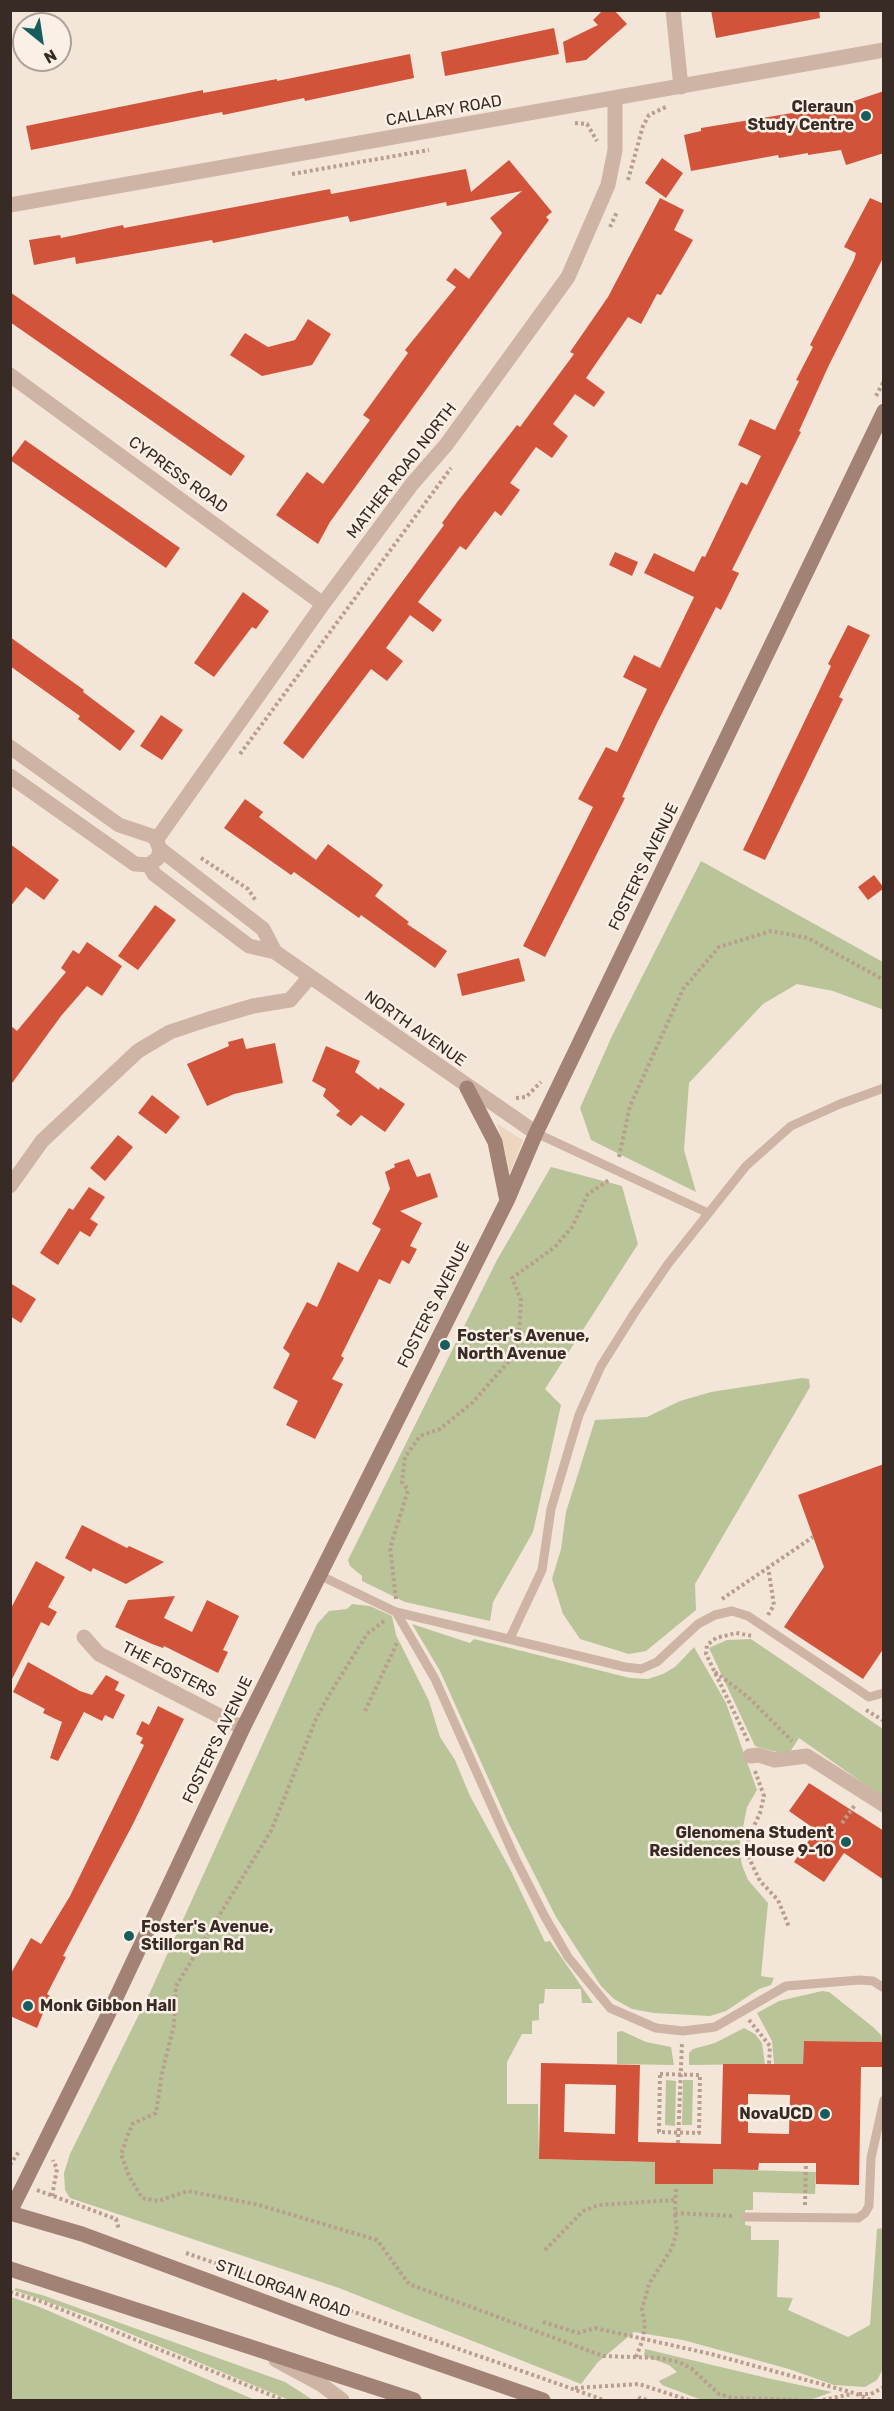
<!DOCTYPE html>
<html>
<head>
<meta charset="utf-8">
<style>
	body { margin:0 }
	#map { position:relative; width:894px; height:2411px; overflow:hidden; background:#f4e5d9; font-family:Rubik,sans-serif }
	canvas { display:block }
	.frame { position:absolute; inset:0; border:12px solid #382b26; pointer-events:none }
	.north { position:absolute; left:12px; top:12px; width:60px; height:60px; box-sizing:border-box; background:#fbf0e6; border:2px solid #ada199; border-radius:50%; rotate:150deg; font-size:16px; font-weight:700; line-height:24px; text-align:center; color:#382b26 }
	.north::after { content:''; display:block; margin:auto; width:21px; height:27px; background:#185d5d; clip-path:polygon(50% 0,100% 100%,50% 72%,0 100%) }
</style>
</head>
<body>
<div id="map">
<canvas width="894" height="2411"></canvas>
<div class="frame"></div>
<div class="north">N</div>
</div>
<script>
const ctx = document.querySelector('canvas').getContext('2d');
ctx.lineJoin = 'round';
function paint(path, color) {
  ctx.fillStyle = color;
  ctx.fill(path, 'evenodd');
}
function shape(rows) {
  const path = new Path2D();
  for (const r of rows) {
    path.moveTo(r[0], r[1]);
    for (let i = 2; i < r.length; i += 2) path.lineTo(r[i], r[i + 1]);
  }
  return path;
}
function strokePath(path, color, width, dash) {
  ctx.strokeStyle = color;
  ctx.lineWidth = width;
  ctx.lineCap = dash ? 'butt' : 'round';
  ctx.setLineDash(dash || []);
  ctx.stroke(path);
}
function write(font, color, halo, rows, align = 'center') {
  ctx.font = font + ' Rubik,sans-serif';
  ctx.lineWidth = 5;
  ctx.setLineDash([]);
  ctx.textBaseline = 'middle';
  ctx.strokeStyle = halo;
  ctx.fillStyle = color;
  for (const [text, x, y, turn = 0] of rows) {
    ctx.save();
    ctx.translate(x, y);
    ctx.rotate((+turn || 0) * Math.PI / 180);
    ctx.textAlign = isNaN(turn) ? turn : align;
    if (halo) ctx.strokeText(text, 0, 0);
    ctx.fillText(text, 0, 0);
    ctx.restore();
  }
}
const green = shape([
	[701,861,883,962,884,1010,833,991,797,984,763,1004,689,1083,684,1150,696,1192,591,1140,580,1108,612,1036],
	[551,1167,622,1186,638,1244,545,1389,561,1405,533,1532,493,1602,490,1621,405,1602,362,1581,362,1576,350,1566,348,1560,497,1260],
	[802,1378,809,1379,810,1387,695,1584,696,1610,646,1651,629,1654,580,1639,563,1614,552,1579,561,1549,566,1512,595,1420,647,1417,680,1401,711,1392],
	[352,1604,370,1606,392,1616,396,1635,429,1701,440,1737,455,1760,470,1796,510,1869,545,1942,550,1941,593,2003,582,2003,581,1989,545,1989,544,2003,539,2004,539,2020,532,2021,532,2034,522,2034,507,2062,507,2104,538,2104,539,2159,655,2162,656,2184,712,2184,713,2169,816,2172,815,2194,753,2192,753,2210,745,2210,745,2225,751,2226,751,2240,779,2240,777,2297,793,2298,788,2310,848,2337,870,2325,877,2229,883,2228,883,2369,877,2380,865,2387,834,2385,789,2369,683,2340,634,2332,598,2362,581,2384,339,2288,70,2198,65,2190,64,2173,70,2154,152,1988,317,1624,329,1611,347,1609],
	[412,1624,470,1643,474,1639,630,1678,648,1679,663,1674,675,1667,694,1647,726,1703,757,1790,747,1807,739,1847,742,1865,748,1880,768,1903,761,1976,774,1978,771,1985,759,1989,726,2011,710,2016,654,2013,632,2009,614,1999,601,1986,556,1917,508,1822,440,1671],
	[751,1639,883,1729,883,1797,799,1738,788,1755,755,1746,709,1648,727,1640],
	[822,1991,829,1992,873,2027,881,2035,883,2042,804,2041,803,2064,774,2064,772,2041,757,2013,779,2001],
	[744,2028,755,2034,762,2043,765,2064,689,2065,689,2053,693,2049,715,2043],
	[622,2031,646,2042,671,2047,674,2065,617,2064,617,2032],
	[666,2080,676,2081,675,2126,665,2125],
	[683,2080,693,2080,692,2125,682,2125],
	[16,2288,42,2295,285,2382,313,2400,289,2400,90,2317,14,2290],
	[11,2297,42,2308,255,2400,11,2400],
	[645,2349,767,2378,832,2392,810,2400,702,2400,662,2385,659,2381,677,2372,669,2365,644,2356]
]);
const plaza = shape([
	[497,1124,523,1140,510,1173,504,1146]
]);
const building = shape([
	[603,10,614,10,627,24,586,60,566,63,563,42,598,25,593,20],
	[711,10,819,10,820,18,716,38],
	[554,28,559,54,445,76,441,52],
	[410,54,414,78,305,101,304,98,223,115,222,112,31,150,26,126,203,90,203,93,277,79,277,81],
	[884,91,884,153,846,165,841,150,808,155,808,153,779,158,778,155,691,171,684,135,701,131,701,128,823,108,824,111],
	[662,158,683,173,666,198,645,183],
	[509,160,552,212,546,217,549,220,330,522,318,544,276,515,307,472,323,484,370,420,363,415,408,353,405,350,456,287,446,280,455,268,469,279,502,233,490,218,522,191,447,206,446,202,350,222,348,216,213,243,212,240,76,264,75,257,34,265,29,240,60,235,61,238,123,225,124,228,330,189,331,194,466,169,471,192],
	[660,198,684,210,674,230,693,240,661,295,657,294,641,324,628,317,586,378,605,392,594,407,575,394,553,424,568,436,552,458,536,447,510,483,520,490,501,516,495,511,466,550,460,546,418,602,442,620,433,632,410,615,386,648,403,661,387,681,371,669,303,759,283,743,444,525,442,523,458,501,517,425,520,427,574,354,570,352,608,297],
	[870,198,884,204,884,256,829,365,799,431,801,432,732,570,739,573,721,610,716,607,658,721,622,797,625,798,545,957,523,946,593,807,578,799,606,747,617,752,647,689,623,677,634,655,660,668,694,597,644,573,654,553,694,572,702,556,705,557,741,482,747,485,761,456,738,445,750,419,775,430,799,381,796,380,813,347,810,345,854,260,856,253,844,247],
	[10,292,245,456,231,476,10,322],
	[308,319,331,334,312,365,262,376,230,355,245,333,268,347,295,340],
	[25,440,180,548,166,568,10,460],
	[615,552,638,562,632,576,609,565],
	[243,592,269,611,256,629,252,627,214,677,194,663],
	[848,625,870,635,839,697,843,699,765,860,743,850,831,666,828,664],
	[10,637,84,690,83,692,135,731,120,751,78,719,80,716,10,666],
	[161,715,183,730,162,760,140,746],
	[245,799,263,812,259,817,316,860,328,844,383,885,375,896,409,922,407,924,447,951,435,968,361,915,359,918,294,872,291,875,224,828],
	[10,844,59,880,44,900,26,887,10,907],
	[874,875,884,888,868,900,858,887],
	[155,905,176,920,138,970,118,956],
	[87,942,122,966,102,996,87,986,61,1016,10,1086,10,1025,17,1031,66,972,61,968,73,950,79,954],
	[519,958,525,981,462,996,457,974],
	[243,1038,246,1049,275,1043,283,1083,234,1094,207,1106,187,1064,229,1046,228,1042],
	[326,1046,360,1061,355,1072,379,1090,380,1087,405,1104,385,1132,361,1115,351,1126,336,1115,340,1111,323,1096,326,1089,312,1081],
	[152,1095,180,1117,166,1134,138,1113],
	[118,1135,133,1147,105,1181,90,1168],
	[409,1159,417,1177,430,1173,438,1197,400,1211,422,1223,410,1246,417,1249,409,1264,402,1260,390,1284,379,1279,341,1356,344,1358,332,1379,343,1384,315,1439,286,1425,298,1401,273,1388,290,1354,283,1348,307,1302,317,1307,338,1262,358,1272,381,1229,372,1224,390,1189,385,1172,395,1167,394,1164],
	[89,1187,105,1197,90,1219,98,1224,90,1237,80,1231,58,1265,40,1253,69,1208,73,1210],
	[10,1283,36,1299,21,1323,10,1316],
	[884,1464,884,1648,863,1679,784,1627,824,1567,798,1495],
	[82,1525,127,1548,129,1546,164,1562,126,1584,93,1568,91,1572,65,1558],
	[36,1561,65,1577,48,1607,57,1612,49,1626,41,1622,10,1683,10,1610],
	[175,1596,164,1618,192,1632,207,1600,239,1616,223,1650,228,1652,218,1673,164,1646,163,1648,152,1644,115,1627,128,1600],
	[28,1662,80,1691,92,1695,106,1675,119,1682,115,1690,125,1695,113,1719,105,1715,102,1721,84,1712,58,1761,50,1758,62,1722,43,1713,45,1709,13,1692],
	[158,1706,184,1719,133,1824,63,1956,66,1957,47,1994,50,1996,37,2028,10,2016,10,1975,31,1938,41,1944,70,1896,144,1745,140,1743,143,1738,136,1734,142,1721,149,1725],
	[809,1783,884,1831,884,1880,844,1853,824,1882,794,1862,816,1830,789,1811],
	[804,2041,884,2042,884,2067,861,2067,859,2185,816,2184,816,2163,759,2163,758,2170,713,2169,713,2184,655,2184,655,2162,539,2159,541,2063,640,2065,638,2142,721,2144,723,2064,803,2064],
	[565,2084,616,2085,615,2134,564,2132],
	[748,2094,790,2095,789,2134,748,2133]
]);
const path = shape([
	[575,123,587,124,597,141],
	[292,174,429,150],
	[628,180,643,126,649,115,668,106],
	[610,227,617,212],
	[876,396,884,381],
	[240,754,451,468],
	[201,858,248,889,256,901],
	[516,1098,526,1097,541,1082],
	[619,1157,630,1106,683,989,719,947,771,931,808,938,884,980],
	[396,1599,390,1548,408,1490,402,1482,405,1457,420,1436,440,1429,472,1403,510,1360,518,1345,521,1300,512,1278,555,1247,572,1227,588,1194,609,1180],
	[722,1599,813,1537],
	[768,1615,774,1605,768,1567],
	[384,1621,367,1634,329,1695,316,1719,271,1831,176,1986,174,2025,162,2073,156,2113,132,2124,121,2154,129,2176,142,2198,158,2201,188,2191,259,2205,377,2240,409,2284,603,2356,659,2358,679,2362,692,2369,719,2394,733,2398,800,2400],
	[715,1672,748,1697,792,1741],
	[866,1710,884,1721],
	[365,1711,398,1641],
	[748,1741,706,1654,707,1645,716,1638,736,1633,753,1636],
	[755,1771,764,1796,760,1813,748,1839,748,1856,760,1881,778,1900,789,1927],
	[842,1823,855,1805],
	[749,2020,770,2046,769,2064],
	[660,2074,700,2075,699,2133,659,2132,660,2074],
	[678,2143,682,2043],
	[10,2165,20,2150],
	[676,2189,675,2213,732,2216],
	[37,2190,116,2219,119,2230],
	[52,2196,57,2169,53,2160],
	[805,2205,806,2163],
	[545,2250,583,2211,599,2205,675,2200],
	[186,2253,604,2400],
	[10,2292,43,2302,283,2400],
	[543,2322,578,2333,595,2328,711,2354,854,2393,871,2400],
	[636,2357,643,2339,645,2324,642,2309,649,2284,672,2248,677,2231,675,2213],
	[575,2388,639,2384,688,2400],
	[859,2394,871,2394,884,2387],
	[639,2400,640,2398,647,2400],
	[823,2400,852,2394]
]);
const service = shape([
	[536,1133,708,1213],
	[319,1575,396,1612,435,1679,515,1858,545,1917,568,1957,610,2008,656,2028,683,2031,715,2027,786,1986,859,1980,873,1981,884,1988],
	[396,1612,625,1667,641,1669,657,1662,698,1624,715,1615,732,1611,748,1616,869,1697,884,1693],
	[510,1638,542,1570,551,1509,579,1415,601,1366,635,1312,668,1264,746,1166,791,1126,840,1104,884,1088],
	[745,2217,858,2218,865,2213,869,2206,871,2158,884,2100]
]);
const pedestrian = shape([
	[750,1756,759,1755,775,1760,807,1756,884,1805]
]);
const minor = shape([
	[673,10,681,87],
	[10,205,884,50],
	[10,375,323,604],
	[10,747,119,825,155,837,160,849,158,858,149,865,135,864,10,776],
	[157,839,323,604,412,484,446,445,568,277,608,185,615,150,615,99],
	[160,849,263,929,275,952],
	[149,865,154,874,249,946,275,952,536,1133],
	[10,1186,42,1141,138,1051,170,1032,209,1019,253,1006,290,1000,309,978],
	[84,1637,99,1654,243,1728],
	[276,2360,322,2385,342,2400]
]);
const secondary = shape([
	[467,1088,495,1142,507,1201],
	[10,2212,107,2017,243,1728,507,1201,536,1133,884,411],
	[10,2213,82,2234,338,2329,543,2400],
	[10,2269,414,2400]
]);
const markers = [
	[866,116,6,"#185d5d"],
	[445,1345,6,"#185d5d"],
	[846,1842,6,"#185d5d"],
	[129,1936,6,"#185d5d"],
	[28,2006,6,"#185d5d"],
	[825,2114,6,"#185d5d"]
];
const poiNames = [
	["Cleraun",854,107],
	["Study Centre",854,125],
	["Foster's Avenue,",457,1336,"left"],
	["North Avenue",457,1354,"left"],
	["Glenomena Student",834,1833],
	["Residences House 9-10",834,1851],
	["Foster's Avenue,",141,1927,"left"],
	["Stillorgan Rd",141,1945,"left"],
	["Monk Gibbon Hall",40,2006,"left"],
	["NovaUCD",813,2114]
];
const streetNames = [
	["CALLARY ROAD",444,111,-10],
	["MATHER ROAD NORTH",402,471,-52],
	["CYPRESS ROAD",178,475,36],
	["FOSTER'S AVENUE",644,867,-64],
	["NORTH AVENUE",415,1029,35],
	["FOSTER'S AVENUE",434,1305,-63],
	["THE FOSTERS",169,1670,27],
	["FOSTER'S AVENUE",218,1740,-64],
	["STILLORGAN ROAD",283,2289,20]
];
paint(green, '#b9c498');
paint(plaza, '#edd5bf');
paint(building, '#d1543a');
strokePath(path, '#b99e8e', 4, [3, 3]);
strokePath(service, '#cdb4a4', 9);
strokePath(pedestrian, '#cdb4a4', 15);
strokePath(minor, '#cdb4a4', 15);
strokePath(secondary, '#a18275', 15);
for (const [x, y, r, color] of markers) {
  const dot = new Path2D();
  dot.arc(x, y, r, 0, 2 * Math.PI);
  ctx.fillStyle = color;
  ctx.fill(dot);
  strokePath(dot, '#fbf0e6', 2);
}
write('bold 16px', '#382b26', '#fbf0e6', poiNames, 'right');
write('16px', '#382b26', '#fbf0e6', streetNames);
</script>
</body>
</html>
